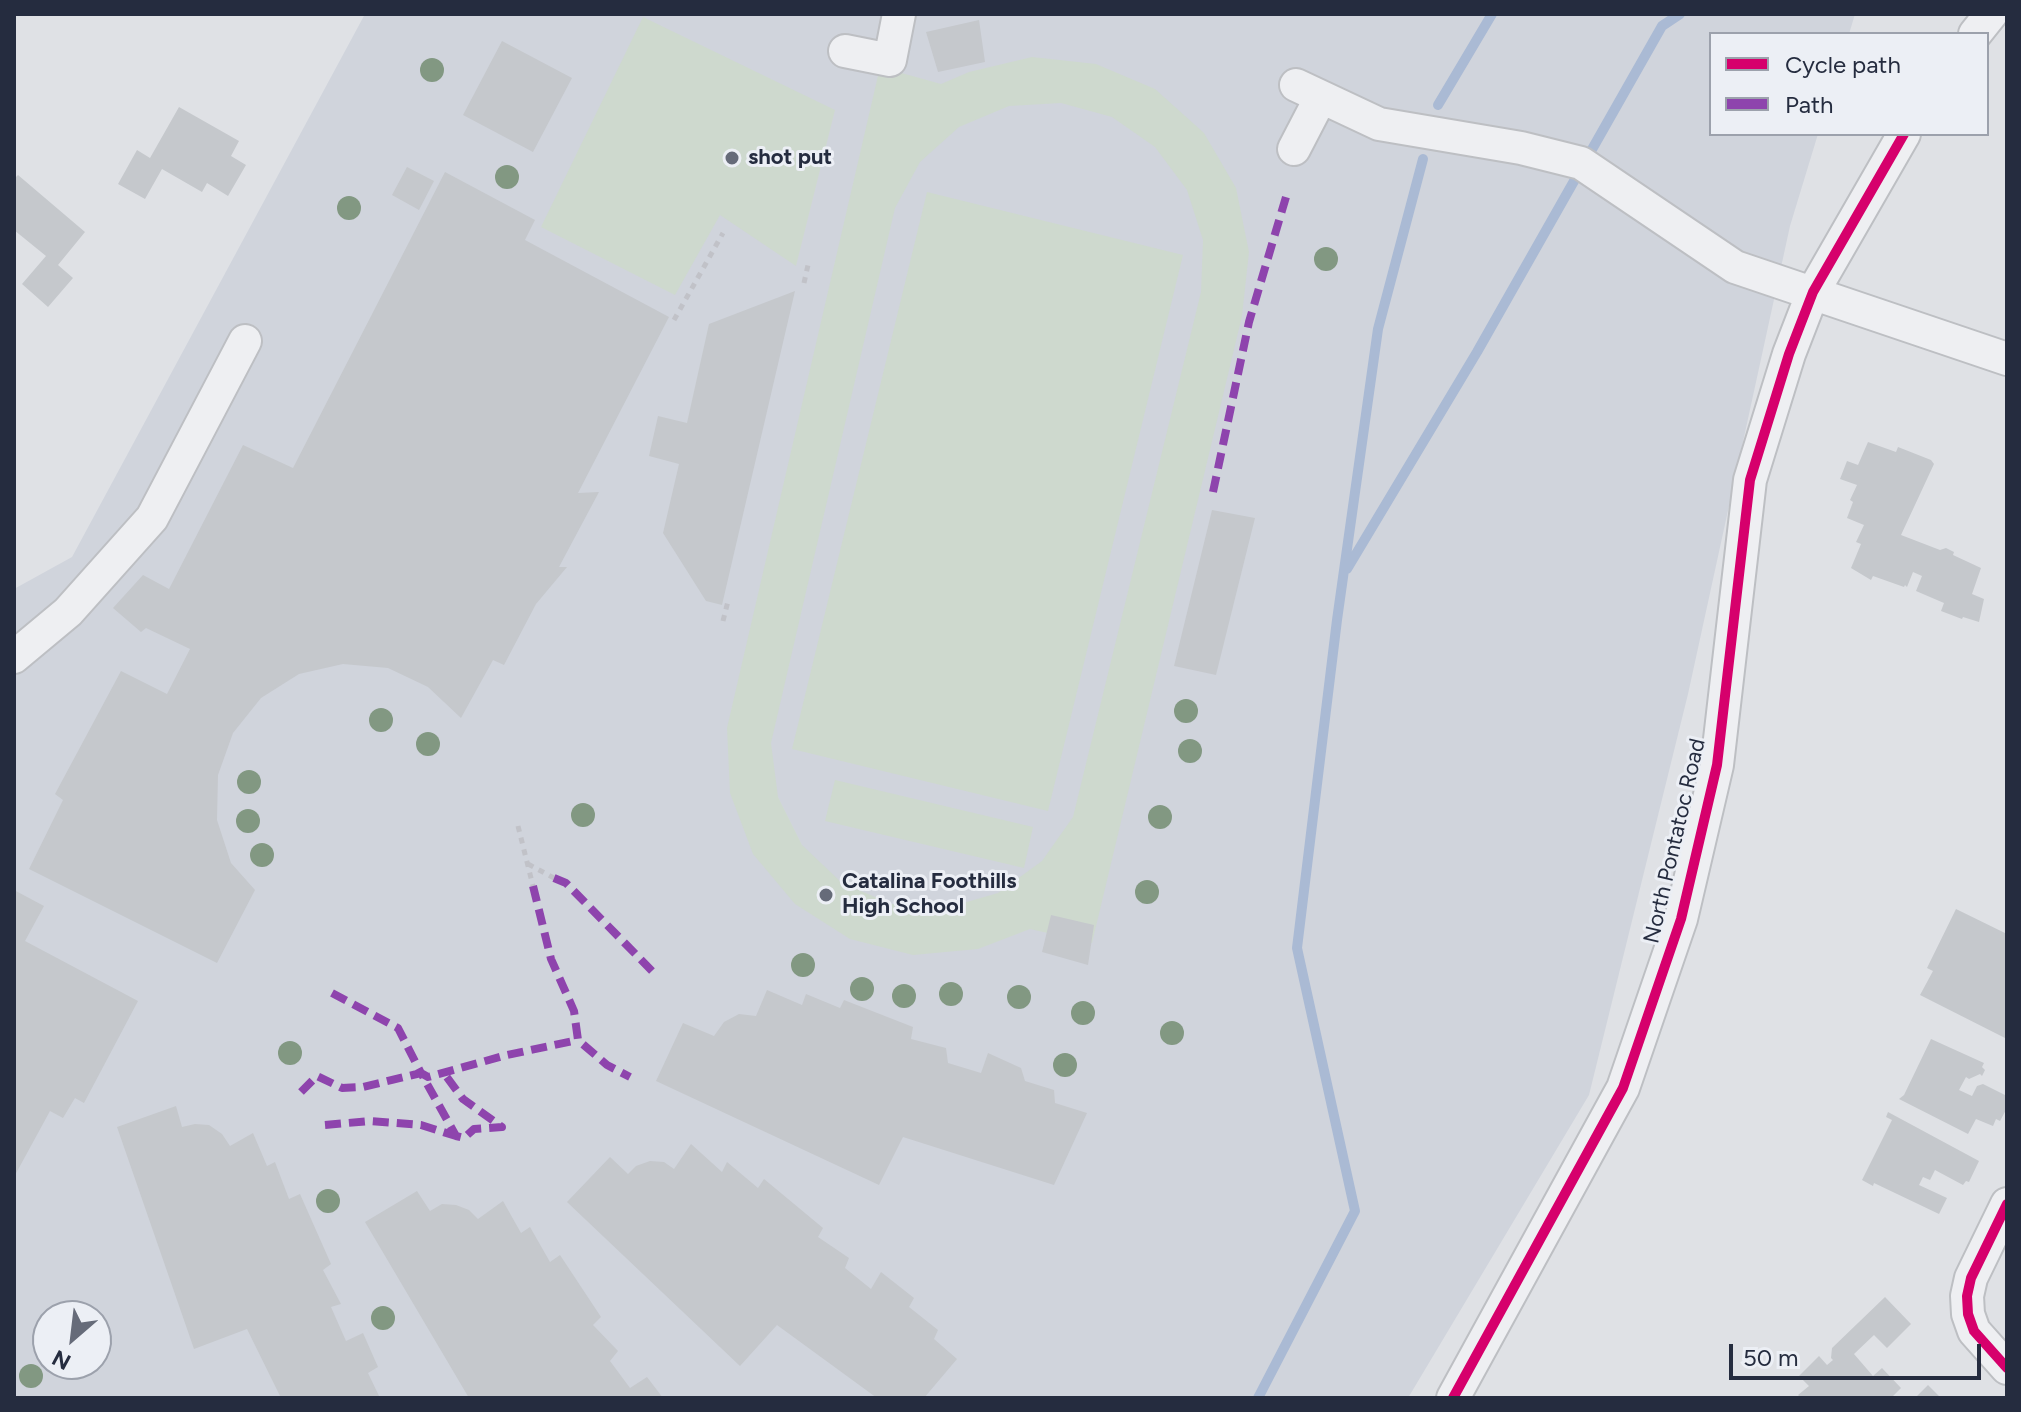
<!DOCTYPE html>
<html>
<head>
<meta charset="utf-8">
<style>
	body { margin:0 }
	#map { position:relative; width:2021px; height:1412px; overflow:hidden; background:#dfe1e5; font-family:Figtree,sans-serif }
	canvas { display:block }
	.frame { position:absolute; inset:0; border:16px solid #252c3f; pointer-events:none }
	.legend { position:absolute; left:1709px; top:32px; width:280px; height:104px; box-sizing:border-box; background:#eceff5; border:2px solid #9ca1ac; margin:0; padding:10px 14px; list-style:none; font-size:24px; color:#252c3f }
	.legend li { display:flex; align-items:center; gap:16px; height:40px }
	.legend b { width:40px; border:2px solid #9ca1ac }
	.north { position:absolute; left:32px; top:1300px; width:80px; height:80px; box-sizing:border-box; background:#eceff5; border:2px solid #9ca1ac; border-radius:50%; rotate:208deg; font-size:22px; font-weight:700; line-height:32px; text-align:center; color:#252c3f }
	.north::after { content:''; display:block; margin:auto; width:28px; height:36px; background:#666b79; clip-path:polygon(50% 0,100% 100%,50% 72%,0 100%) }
	.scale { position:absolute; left:1729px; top:1344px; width:252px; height:36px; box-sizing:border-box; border:4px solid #252c3f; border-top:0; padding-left:10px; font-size:24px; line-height:28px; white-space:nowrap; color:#252c3f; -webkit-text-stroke:6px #eceff5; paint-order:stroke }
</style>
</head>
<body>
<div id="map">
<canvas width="2021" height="1412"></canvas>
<div class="frame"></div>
<ul class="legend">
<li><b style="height:10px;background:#d6006c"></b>Cycle path</li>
<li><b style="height:10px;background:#8e44ad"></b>Path</li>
</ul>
<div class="north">N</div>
<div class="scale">50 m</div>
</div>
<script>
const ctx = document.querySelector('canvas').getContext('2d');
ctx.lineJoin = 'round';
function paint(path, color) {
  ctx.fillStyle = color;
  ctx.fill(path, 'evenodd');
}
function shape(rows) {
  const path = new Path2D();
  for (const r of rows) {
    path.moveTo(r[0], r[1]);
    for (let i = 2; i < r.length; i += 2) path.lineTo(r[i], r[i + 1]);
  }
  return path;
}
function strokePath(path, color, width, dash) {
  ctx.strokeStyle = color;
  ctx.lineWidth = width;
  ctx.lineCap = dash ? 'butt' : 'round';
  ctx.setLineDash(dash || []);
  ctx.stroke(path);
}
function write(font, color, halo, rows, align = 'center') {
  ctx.font = font + ' Figtree,sans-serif';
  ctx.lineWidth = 6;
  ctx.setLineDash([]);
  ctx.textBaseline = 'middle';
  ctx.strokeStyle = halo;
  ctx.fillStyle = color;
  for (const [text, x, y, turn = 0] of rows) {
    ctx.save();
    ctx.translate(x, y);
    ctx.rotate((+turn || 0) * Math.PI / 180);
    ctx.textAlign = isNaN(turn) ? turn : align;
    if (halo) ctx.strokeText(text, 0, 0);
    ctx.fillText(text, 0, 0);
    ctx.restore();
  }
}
const built = shape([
	[365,14,1855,14,1849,34,1711,34,1711,134,1818,134,1790,226,1688,694,1589,1095,1408,1398,14,1398,14,589,72,557],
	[48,1316,96,1316,96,1364,48,1364]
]);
const green = shape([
	[643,17,835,110,796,266,720,215,675,295,541,227],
	[1032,57,1096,64,1155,89,1204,133,1236,188,1249,252,1242,316,1092,943,1030,929,978,949,913,955,850,939,795,904,753,854,730,793,727,728,880,67,941,84,969,72],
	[1061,103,1112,117,1155,147,1187,190,1203,240,1201,292,1073,817,1042,861,998,893,946,908,892,904,842,883,802,845,778,797,771,743,895,208,920,162,959,127,1009,106],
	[927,192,1183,255,1048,811,792,749],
	[835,780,1033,827,1024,868,825,821]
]);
const stream = shape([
	[1438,105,1492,14],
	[1347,569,1477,352,1662,26,1680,14],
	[1258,1398,1355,1211,1297,948,1337,620,1378,329,1423,159]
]);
const building = shape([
	[979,20,985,62,938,72,926,32],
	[502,41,572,78,533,152,463,115],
	[179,107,239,141,231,156,246,165,228,196,207,183,202,192,162,169,145,199,118,184,137,150,150,158],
	[407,167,434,181,419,210,392,195],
	[445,172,535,220,525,240,669,317,578,493,599,492,559,567,567,567,536,604,504,665,493,660,461,718,428,687,388,668,343,664,299,674,261,698,233,733,218,775,217,820,231,863,255,890,217,963,29,869,63,800,55,794,121,671,167,694,190,649,146,628,141,632,113,608,143,575,169,589,243,445,293,468],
	[18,175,85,232,58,265,73,278,48,307,22,284,46,256,14,230,14,179],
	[795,291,722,605,706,601,663,533,679,464,649,456,658,416,687,423,709,324],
	[1868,442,1896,452,1898,447,1931,460,1934,464,1901,535,1940,550,1946,548,1954,552,1953,555,1981,568,1972,594,1984,599,1979,622,1963,617,1962,619,1941,611,1944,603,1916,591,1922,576,1913,572,1907,587,1905,585,1904,587,1873,576,1871,580,1851,568,1861,544,1856,542,1864,525,1847,518,1853,502,1850,500,1857,485,1840,479,1847,461,1858,465],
	[1212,510,1255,518,1216,675,1174,666],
	[14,890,44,906,25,941,138,1001,84,1103,75,1098,63,1118,50,1111,14,1177],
	[1956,909,2007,934,2007,1039,1920,995,1933,971,1927,968],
	[1051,915,1094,925,1088,965,1042,952],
	[767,990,802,1005,806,994,840,1008,844,1000,913,1027,911,1039,946,1048,948,1063,981,1073,988,1053,1021,1068,1025,1081,1054,1090,1055,1103,1087,1113,1054,1185,903,1137,879,1185,656,1081,683,1023,714,1036,724,1022,739,1014,756,1016],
	[1931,1039,1984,1063,1982,1067,1985,1070,1982,1076,1980,1074,1969,1079,1966,1077,1959,1090,1972,1096,1977,1086,1983,1084,2007,1096,2007,1108,2000,1121,1996,1119,1993,1126,1976,1119,1968,1134,1899,1099,1904,1095],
	[176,1106,182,1127,195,1124,209,1125,222,1134,230,1146,253,1133,267,1166,275,1162,289,1199,300,1194,331,1264,323,1270,341,1304,331,1307,346,1341,363,1333,378,1367,368,1373,380,1398,281,1398,247,1329,194,1349,117,1127],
	[1888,1112,1979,1161,1969,1182,1966,1181,1963,1185,1935,1170,1930,1180,1923,1177,1919,1185,1947,1198,1939,1214,1874,1183,1873,1186,1862,1180,1892,1120,1886,1117],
	[691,1144,722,1172,727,1162,758,1188,764,1179,823,1228,818,1237,849,1258,845,1268,871,1289,881,1272,914,1298,909,1307,938,1330,934,1339,957,1359,924,1398,877,1398,777,1325,740,1366,567,1202,610,1157,628,1174,636,1166,650,1161,664,1162,674,1169],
	[417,1191,430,1211,442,1204,456,1205,469,1210,478,1219,503,1201,521,1233,530,1227,550,1262,560,1255,601,1317,593,1325,618,1351,610,1361,630,1388,647,1377,663,1398,469,1398,365,1222],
	[1885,1297,1911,1324,1887,1348,1874,1335,1854,1354,1873,1376,1882,1368,1901,1388,1891,1398,1801,1398,1798,1395,1809,1386,1799,1376,1819,1356,1827,1365,1833,1360,1831,1358,1832,1348],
	[1928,1385,1941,1398,1915,1398]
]);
const path = shape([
	[804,283,808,265],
	[674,320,723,233],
	[723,621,728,601],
	[518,826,533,886],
	[528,864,554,878]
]);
const minor = shape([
	[1975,34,1991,14],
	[845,51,890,60,899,14],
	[1296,85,1379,124,1521,148,1581,163,1735,267,2007,359],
	[1294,149,1321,97],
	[14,657,68,612,152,518,245,341],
	[2007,1204,1971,1278,1967,1296,1968,1314,1974,1331,2007,1368],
	[1453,1398,1623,1088,1681,919,1717,765,1750,480,1789,354,1813,292,1904,134]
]);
const quiet = shape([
	[1213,492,1249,322,1286,197],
	[554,878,566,883,654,973],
	[533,886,551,959,574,1011,578,1040,607,1065,630,1077],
	[332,993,398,1028,421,1073,428,1077,507,1055,578,1040],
	[301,1092,317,1076,342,1088,363,1087,421,1073,456,1136,464,1138,474,1129,502,1127,463,1099,443,1072],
	[325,1125,370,1121,421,1125,456,1136]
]);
const cycleway = shape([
	[2007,1204,1971,1278,1967,1296,1968,1314,1974,1331,2007,1368],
	[1453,1398,1623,1088,1681,919,1717,765,1750,480,1789,354,1813,292,1904,134]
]);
const trees = [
	[432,70],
	[507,177],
	[349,208],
	[1326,259],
	[1186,711],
	[381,720],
	[428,744],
	[1190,751],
	[249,782],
	[583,815],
	[1160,817],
	[248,821],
	[262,855],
	[1147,892],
	[803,965],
	[862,989],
	[951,994],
	[904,996],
	[1019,997],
	[1083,1013],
	[1172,1033],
	[290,1053],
	[1065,1065],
	[328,1201],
	[383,1318],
	[31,1376]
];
const markers = [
	[732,158,8,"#666b79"],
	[826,895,8,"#666b79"]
];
const poiNames = [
	["shot put",748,158],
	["Catalina Foothills",842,882],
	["High School",842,907]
];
const streetNames = [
	["North Pontatoc Road",1675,841,-77]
];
paint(built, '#d0d4dc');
paint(green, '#ced9ce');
strokePath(stream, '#aabad4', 10);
paint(building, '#c5c8cc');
strokePath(minor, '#bdbfc3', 36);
strokePath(path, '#c1c2c8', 5, [6, 6]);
strokePath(minor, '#eeeff2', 32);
strokePath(quiet, '#8e44ad', 8, [16, 8]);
strokePath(cycleway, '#d6006c', 10);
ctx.fillStyle = '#829882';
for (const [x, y] of trees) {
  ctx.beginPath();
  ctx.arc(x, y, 12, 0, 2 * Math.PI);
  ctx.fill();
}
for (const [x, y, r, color] of markers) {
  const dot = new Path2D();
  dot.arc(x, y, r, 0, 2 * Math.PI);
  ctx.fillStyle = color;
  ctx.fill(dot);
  strokePath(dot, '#eceff5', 3);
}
write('bold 22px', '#252c3f', '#eceff5', poiNames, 'left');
write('22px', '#252c3f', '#eceff5', streetNames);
</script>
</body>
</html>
